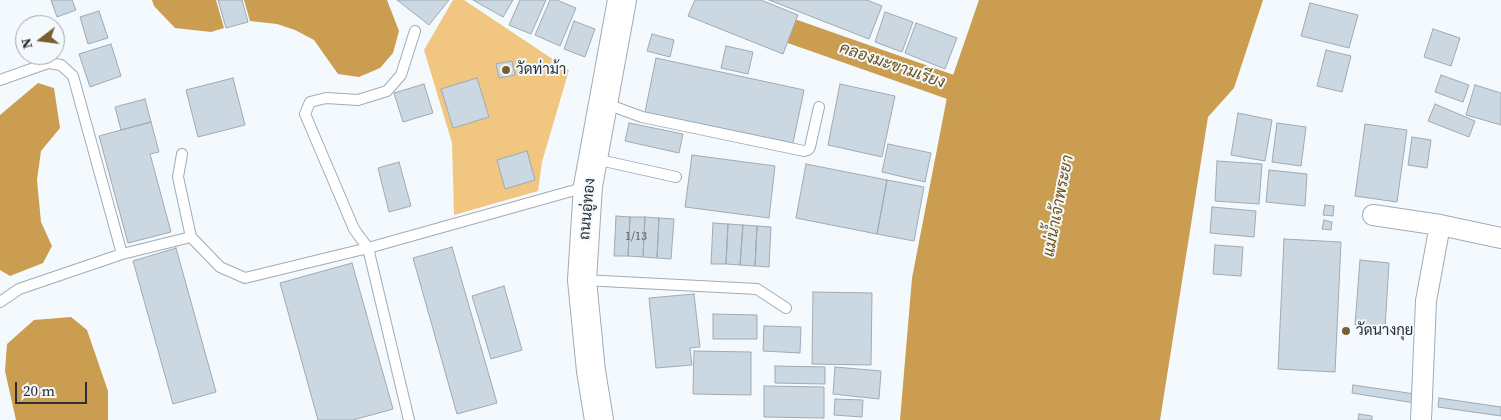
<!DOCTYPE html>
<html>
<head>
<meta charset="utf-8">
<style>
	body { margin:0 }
	#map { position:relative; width:1501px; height:420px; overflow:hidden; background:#f4f9fd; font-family:"Source Serif 4",serif }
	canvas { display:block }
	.north { position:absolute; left:15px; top:15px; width:50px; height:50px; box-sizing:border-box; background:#f4f9fd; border:1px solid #a3a8ac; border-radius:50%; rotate:255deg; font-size:14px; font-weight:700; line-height:20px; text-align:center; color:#2a2f33 }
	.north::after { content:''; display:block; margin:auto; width:18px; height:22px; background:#795e30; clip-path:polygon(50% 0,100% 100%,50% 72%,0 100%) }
	.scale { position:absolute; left:15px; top:382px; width:72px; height:22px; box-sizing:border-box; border:2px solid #2a2f33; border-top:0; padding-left:6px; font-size:15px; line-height:18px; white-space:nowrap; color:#2a2f33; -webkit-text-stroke:4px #f4f9fd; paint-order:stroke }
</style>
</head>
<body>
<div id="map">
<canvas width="1501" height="420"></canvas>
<div class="north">N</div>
<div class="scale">20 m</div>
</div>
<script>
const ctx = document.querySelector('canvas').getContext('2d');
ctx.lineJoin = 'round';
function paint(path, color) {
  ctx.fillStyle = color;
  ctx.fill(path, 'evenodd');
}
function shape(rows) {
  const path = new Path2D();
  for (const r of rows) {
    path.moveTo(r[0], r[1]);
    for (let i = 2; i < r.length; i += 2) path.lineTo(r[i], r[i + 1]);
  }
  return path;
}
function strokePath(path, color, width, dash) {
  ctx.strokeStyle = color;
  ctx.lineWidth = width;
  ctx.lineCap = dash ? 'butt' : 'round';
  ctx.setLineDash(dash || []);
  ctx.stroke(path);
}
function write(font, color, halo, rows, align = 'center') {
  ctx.font = font + ' "Source Serif 4",Sarabun,serif';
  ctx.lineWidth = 4;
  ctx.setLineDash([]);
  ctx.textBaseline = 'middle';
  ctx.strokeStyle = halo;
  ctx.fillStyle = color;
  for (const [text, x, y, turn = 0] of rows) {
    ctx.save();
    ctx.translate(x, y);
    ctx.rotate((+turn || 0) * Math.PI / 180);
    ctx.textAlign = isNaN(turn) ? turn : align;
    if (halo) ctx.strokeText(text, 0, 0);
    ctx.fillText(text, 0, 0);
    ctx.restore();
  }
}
const green = shape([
	[453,0,464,0,569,70,542,162,538,191,454,215,452,143,424,50]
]);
const water = shape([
	[152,0,216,0,224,28,211,32,175,28,154,6],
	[244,0,387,0,399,31,393,53,380,68,359,77,338,74,314,40,295,30,277,24,250,21],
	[979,0,1263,0,1234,88,1208,117,1160,420,900,420,912,278,949,87],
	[38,83,54,88,60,128,41,151,37,180,41,222,52,246,43,263,10,276,0,270,0,115],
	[71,317,87,330,108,391,108,420,16,420,5,371,7,344,34,320]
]);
const canal = shape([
	[711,0,737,12,982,98]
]);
const building = shape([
	[51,0,72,0,76,10,57,17,51,0],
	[218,0,242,0,248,22,226,28,218,0],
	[397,0,449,0,429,25,397,0],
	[473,0,513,0,503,17,473,0],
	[520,0,546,0,531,34,509,25,520,0],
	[550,0,557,0,576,8,560,46,535,35,550,0],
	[695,0,761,0,798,15,783,54,688,16,695,0],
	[769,0,867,0,882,6,869,39,769,0],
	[1310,3,1358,15,1349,48,1301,36,1310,3],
	[99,11,108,38,88,44,80,17,99,11],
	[885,12,913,22,902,52,875,42,885,12],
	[574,21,595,29,585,57,564,49,574,21],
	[916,23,957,38,945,69,905,53,916,23],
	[1433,29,1460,38,1451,66,1424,57,1433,29],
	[652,34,674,40,670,57,647,51,652,34],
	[111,44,121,76,90,87,79,54,111,44],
	[726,46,753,52,748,74,721,68,726,46],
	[1326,50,1351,56,1342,92,1317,86,1326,50],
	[656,58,804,90,793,143,645,112,656,58],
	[512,61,515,75,499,78,496,64,512,61],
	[1441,75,1469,85,1463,102,1435,92,1441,75],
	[233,78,245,125,198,137,186,90,233,78],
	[477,78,489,117,453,128,441,89,477,78],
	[424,84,433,113,403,122,394,93,424,84],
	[840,84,895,96,882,157,828,145,840,84],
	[1475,85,1501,93,1501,125,1466,115,1475,85],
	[145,99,151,122,121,130,115,107,145,99],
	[1435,104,1475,121,1469,137,1428,121,1435,104],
	[1238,113,1272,120,1265,161,1231,155,1238,113],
	[151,122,159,152,150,154,171,232,128,243,99,136,151,122],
	[629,123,683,134,679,153,625,141,629,123],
	[1277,123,1306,127,1301,166,1272,162,1277,123],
	[1365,124,1407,130,1397,202,1355,196,1365,124],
	[1412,137,1431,140,1427,168,1408,165,1412,137],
	[888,144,931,153,925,182,882,172,888,144],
	[527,151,535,180,505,189,497,160,527,151],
	[692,155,775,166,769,218,685,207,692,155],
	[1217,161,1262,164,1259,204,1215,201,1217,161],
	[399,162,411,206,389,212,378,168,399,162],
	[806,164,887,180,877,234,796,218,806,164],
	[1269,170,1307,174,1305,206,1266,202,1269,170],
	[887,180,924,187,914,241,877,234,887,180],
	[1325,205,1334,206,1333,216,1323,215,1325,205],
	[1212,207,1256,211,1254,237,1210,233,1212,207],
	[616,216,630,217,628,256,614,256,616,216],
	[630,217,645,217,643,257,628,256,630,217],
	[645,217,659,218,657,258,643,257,645,217],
	[659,218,674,219,671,259,657,258,659,218],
	[1324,220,1332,222,1331,230,1322,229,1324,220],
	[713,223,728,224,726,264,711,264,713,223],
	[728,224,743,225,740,265,726,264,728,224],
	[743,225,757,226,755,266,740,265,743,225],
	[757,226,771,227,769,267,755,266,757,226],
	[1284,239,1341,242,1335,372,1278,369,1284,239],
	[1215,245,1243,247,1241,276,1213,274,1215,245],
	[452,247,497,403,457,414,413,258,452,247],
	[176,248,216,392,173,404,133,261,176,248],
	[1360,260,1389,263,1385,328,1355,325,1360,260],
	[352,263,393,409,353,420,318,420,280,283,352,263],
	[504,286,522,350,491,359,472,296,504,286],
	[813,292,872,293,871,365,812,364,813,292],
	[694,294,700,347,690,348,692,365,656,368,649,298,694,294],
	[713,314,757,315,757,339,713,339,713,314],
	[764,326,801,327,800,353,763,351,764,326],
	[694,351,751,352,751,395,693,394,694,351],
	[775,366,825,367,825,384,775,383,775,366],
	[835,367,881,371,879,399,833,394,835,367],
	[1353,385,1422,395,1421,404,1352,393,1353,385],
	[764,386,824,387,824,418,764,417,764,386],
	[1439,398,1501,407,1501,416,1438,407,1439,398],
	[835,399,863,400,862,417,834,415,835,399],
	[1359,414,1372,416,1372,420,1358,420,1359,414]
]);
const service = shape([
	[0,80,48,63,61,65,73,76,122,254,19,289,0,302],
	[604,103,642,117,804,151,808,150,810,147,819,107],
	[182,154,178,177,191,237],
	[595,159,676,177],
	[122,254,191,237,220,267,245,278,368,248,586,187],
	[583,280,757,289,786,308],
	[409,420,368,248,354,229,305,114,310,102,326,98,358,100,387,91,401,75,415,31]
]);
const minor = shape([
	[1373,215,1440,225,1501,238],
	[1421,420,1426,301,1440,225]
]);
const secondary = shape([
	[599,420,591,371,582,280,588,186,622,0]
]);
const markers = [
	[506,70,5,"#795e30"],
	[1346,331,5,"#795e30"]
];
const numberNames = [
	["1/13",636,237]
];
const poiNames = [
	["วัดท่าม้า",516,70],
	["วัดนางกุย",1356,331]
];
const streetNames = [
	["ถนนอู่ทอง",588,209,-85]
];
const waterNames = [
	["คลองมะขามเรียง",892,66,19],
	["แม่น้ำเจ้าพระยา",1059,206,-79]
];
paint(green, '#f1c681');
paint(water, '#ca9d50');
strokePath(canal, '#ca9d50', 25);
paint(building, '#cbd8e2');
strokePath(building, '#9eaab4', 1);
strokePath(service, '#a0acb6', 12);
strokePath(minor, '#a0acb6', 22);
strokePath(secondary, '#a0acb6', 30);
strokePath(service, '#fff', 10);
strokePath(minor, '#fff', 20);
strokePath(secondary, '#fff', 28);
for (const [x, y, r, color] of markers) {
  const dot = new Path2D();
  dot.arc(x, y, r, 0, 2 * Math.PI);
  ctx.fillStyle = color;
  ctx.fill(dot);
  strokePath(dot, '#f4f9fd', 2);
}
write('12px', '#52595f', null, numberNames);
write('15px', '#2a2f33', '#f4f9fd', poiNames, 'left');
write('15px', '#2a2f33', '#f4f9fd', streetNames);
write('italic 16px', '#6f5016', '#f4f9fd', waterNames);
</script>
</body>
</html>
